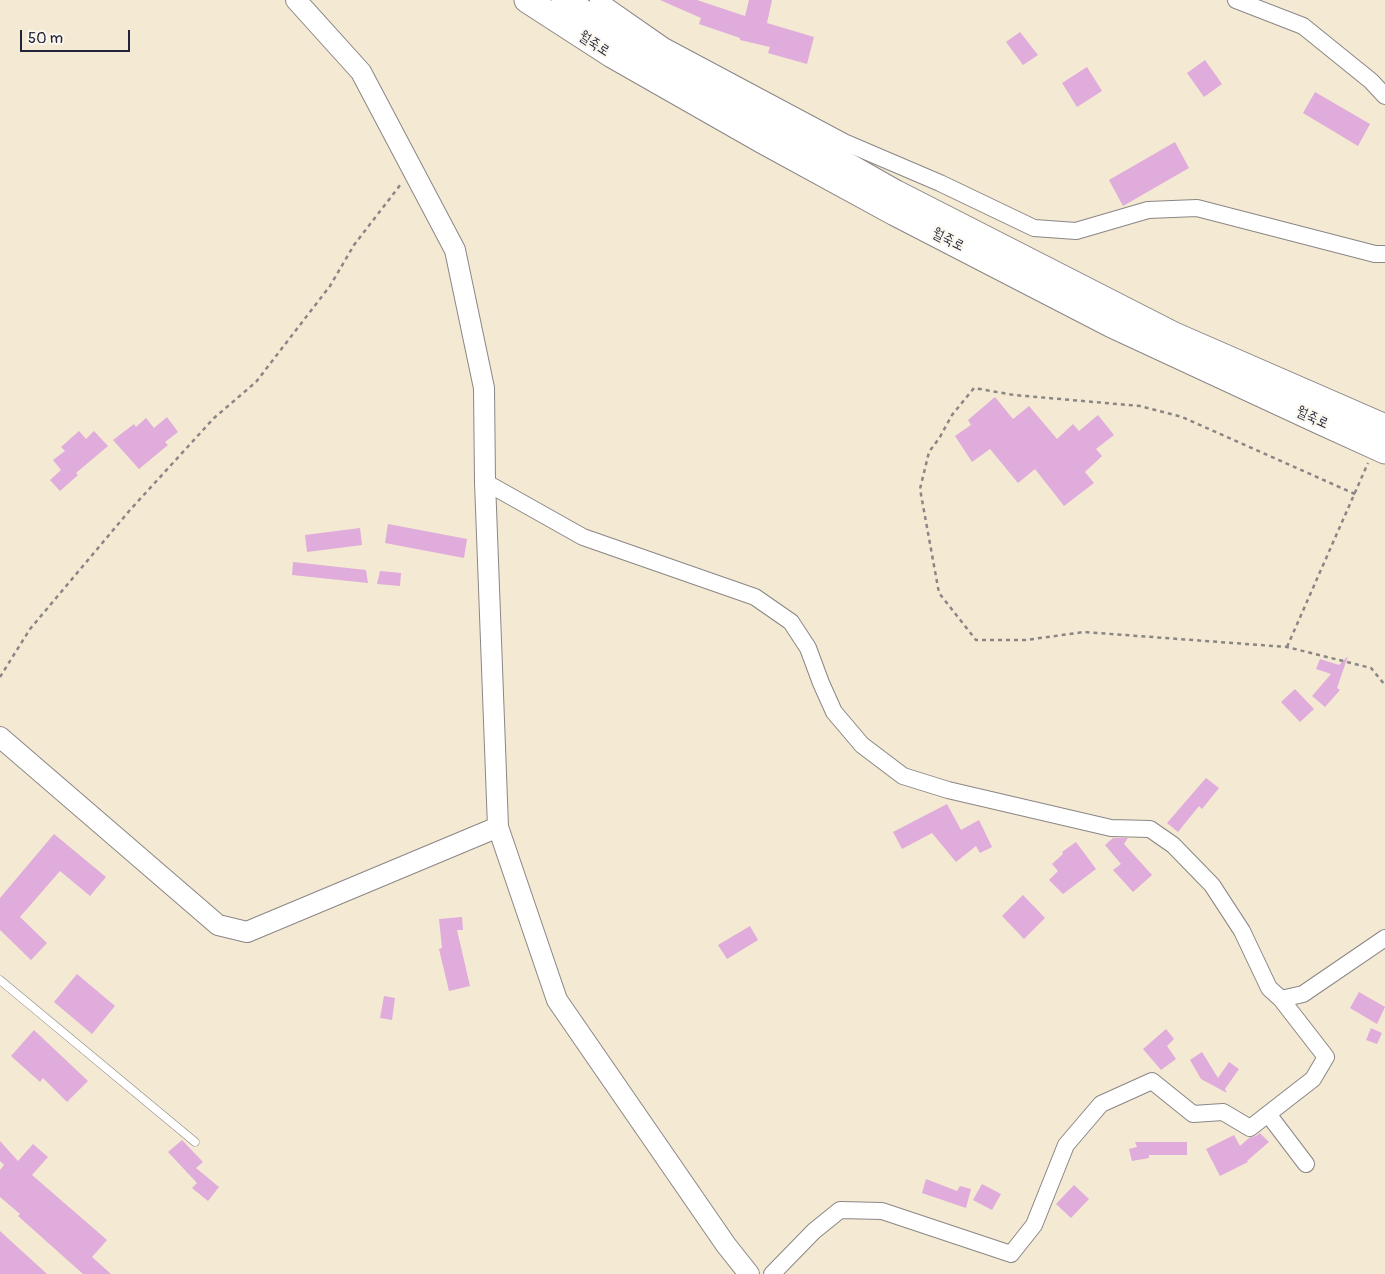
<!DOCTYPE html>
<html>
<head>
<meta charset="utf-8">
<style>
	body { margin:0 }
	#map { position:relative; width:1385px; height:1274px; overflow:hidden; background:#f4e9d2; font-family:Pangolin,sans-serif }
	canvas { display:block }
	.scale { position:absolute; left:20px; top:30px; width:110px; height:22px; box-sizing:border-box; border:2px solid #22223b; border-top:0; padding-left:6px; font-size:15px; line-height:18px; white-space:nowrap; color:#22223b; -webkit-text-stroke:4px #fbf7ec; paint-order:stroke }
</style>
</head>
<body>
<div id="map">
<canvas width="1385" height="1274"></canvas>
<div class="scale">50 m</div>
</div>
<script>
const ctx = document.querySelector('canvas').getContext('2d');
ctx.lineJoin = 'round';
function paint(path, color) {
  ctx.fillStyle = color;
  ctx.fill(path, 'evenodd');
}
function shape(rows) {
  const path = new Path2D();
  for (const r of rows) {
    path.moveTo(r[0], r[1]);
    for (let i = 2; i < r.length; i += 2) path.lineTo(r[i], r[i + 1]);
  }
  return path;
}
function strokePath(path, color, width, dash) {
  ctx.strokeStyle = color;
  ctx.lineWidth = width;
  ctx.lineCap = dash ? 'butt' : 'round';
  ctx.setLineDash(dash || []);
  ctx.stroke(path);
}
function write(font, color, halo, rows, align = 'center') {
  ctx.font = font + ' Pangolin,"Poor Story",sans-serif';
  ctx.lineWidth = 4;
  ctx.setLineDash([]);
  ctx.textBaseline = 'middle';
  ctx.strokeStyle = halo;
  ctx.fillStyle = color;
  for (const [text, x, y, turn = 0] of rows) {
    ctx.save();
    ctx.translate(x, y);
    ctx.rotate((+turn || 0) * Math.PI / 180);
    ctx.textAlign = isNaN(turn) ? turn : align;
    if (halo) ctx.strokeText(text, 0, 0);
    ctx.fillText(text, 0, 0);
    ctx.restore();
  }
}
const building = shape([
	[660,0,697,0,745,16,749,0,772,0,767,23,814,37,807,64,768,53,770,47,740,40,740,38,699,24,701,18],
	[1020,32,1038,55,1023,65,1006,42],
	[1205,60,1222,84,1204,97,1187,73],
	[1087,67,1102,91,1077,107,1062,83],
	[1315,92,1370,124,1358,146,1303,113],
	[1175,142,1189,168,1123,206,1109,180],
	[995,397,1013,419,1029,406,1057,439,1073,424,1079,431,1098,415,1114,435,1096,449,1102,456,1085,472,1094,483,1064,506,1035,469,1018,483,990,449,972,462,955,436,971,425,968,420],
	[167,417,178,432,165,442,168,445,139,469,113,440,134,424,136,427,146,418,154,428],
	[79,431,86,439,94,431,108,446,76,473,78,475,60,491,50,480,61,470,53,460,65,451,61,447],
	[388,524,467,539,464,558,385,543],
	[360,528,362,545,307,552,305,535],
	[293,562,366,570,368,583,292,575],
	[380,571,401,573,400,586,377,584],
	[1348,656,1337,688,1340,690,1325,707,1312,696,1331,674,1316,669,1320,659,1339,665],
	[1295,689,1314,709,1300,722,1281,702],
	[1206,778,1219,788,1202,809,1199,806,1178,832,1167,823],
	[947,804,961,830,979,820,992,847,980,853,976,846,956,862,932,833,902,849,893,832],
	[54,834,106,877,90,896,60,871,20,917,47,943,31,960,0,930,0,898],
	[1113,838,1128,838,1124,844,1152,875,1133,892,1113,870,1121,864,1105,845],
	[1076,842,1096,869,1063,894,1049,880,1058,871,1052,864,1063,854,1062,852],
	[1023,895,1045,918,1024,939,1002,916],
	[462,917,463,930,457,930,470,986,449,991,439,949,442,948,439,919],
	[750,926,758,940,727,959,718,945],
	[77,974,115,1006,92,1034,54,1002],
	[1359,992,1385,1007,1377,1024,1350,1008],
	[384,996,395,998,392,1020,380,1018],
	[1371,1028,1382,1033,1377,1044,1366,1040],
	[1166,1029,1174,1039,1167,1046,1176,1059,1161,1070,1143,1049],
	[34,1030,88,1081,67,1102,43,1078,40,1082,11,1056],
	[1202,1052,1218,1078,1229,1062,1239,1069,1225,1089,1227,1093,1201,1079,1190,1060],
	[1260,1133,1269,1142,1247,1161,1248,1162,1220,1176,1206,1149,1234,1135,1240,1146,1249,1138,1256,1136],
	[182,1140,203,1162,196,1168,219,1187,208,1201,192,1188,197,1183,168,1152],
	[0,1141,18,1161,33,1144,48,1157,32,1175,107,1240,92,1257,111,1274,83,1274,18,1216,20,1214,0,1197,0,1170,4,1165,0,1161],
	[1135,1142,1187,1142,1187,1155,1149,1155,1149,1158,1132,1161,1129,1149,1137,1147],
	[926,1179,957,1191,960,1186,971,1189,966,1208,922,1193],
	[982,1184,1001,1194,992,1210,973,1200],
	[1074,1185,1089,1199,1071,1218,1056,1204],
	[0,1231,47,1274,0,1274]
]);
const path = shape([
	[1355,494,1182,417,1140,406,1014,395,974,388,952,415,940,437,929,452,920,489,939,593,976,640,1026,640,1084,632,1287,647,1371,668,1385,685],
	[1287,647,1368,463],
	[0,677,30,629,130,510,214,418,256,382,330,286,354,245,401,184]
]);
const service = shape([
	[0,980,195,1142]
]);
const minor = shape([
	[598,0,664,46,844,142,940,183,1034,228,1076,231,1148,210,1197,208,1375,254,1385,254],
	[1236,0,1303,26,1371,81,1385,96],
	[485,482,583,537,755,597,791,622,808,648,821,683,834,712,862,745,903,776,948,790,1111,828,1150,829,1173,845,1212,885,1242,931,1269,988,1281,999,1303,994,1385,938],
	[1268,1114,1306,1164],
	[772,1274,814,1231,840,1210,882,1211,1011,1254,1034,1225,1066,1145,1101,1104,1152,1081,1193,1114,1223,1112,1250,1128,1313,1079,1326,1057,1281,999]
]);
const tertiary = shape([
	[296,0,361,72,455,250,484,388,485,482,498,827,557,1000,726,1245,749,1274],
	[0,737,218,925,247,932,498,827]
]);
const primary = shape([
	[527,0,612,55,763,141,895,213,1112,325,1321,422,1385,451],
	[564,0,632,43,896,193,1172,334,1385,427]
]);
const streetNames = [
	["월죽로",594,44,33],
	["월죽로",948,240,27],
	["월죽로",1312,418,25]
];
paint(building, '#dfacdc');
strokePath(service, '#8b8686', 9);
strokePath(minor, '#8b8686', 18);
strokePath(tertiary, '#8b8686', 22);
strokePath(primary, '#8b8686', 27);
strokePath(path, '#8b8686', 2.5, [4, 4]);
strokePath(service, '#fff', 8);
strokePath(minor, '#fff', 16);
strokePath(tertiary, '#fff', 20);
strokePath(primary, '#fff', 25);
write('14px', '#22223b', '#fbf7ec', streetNames);
</script>
</body>
</html>
